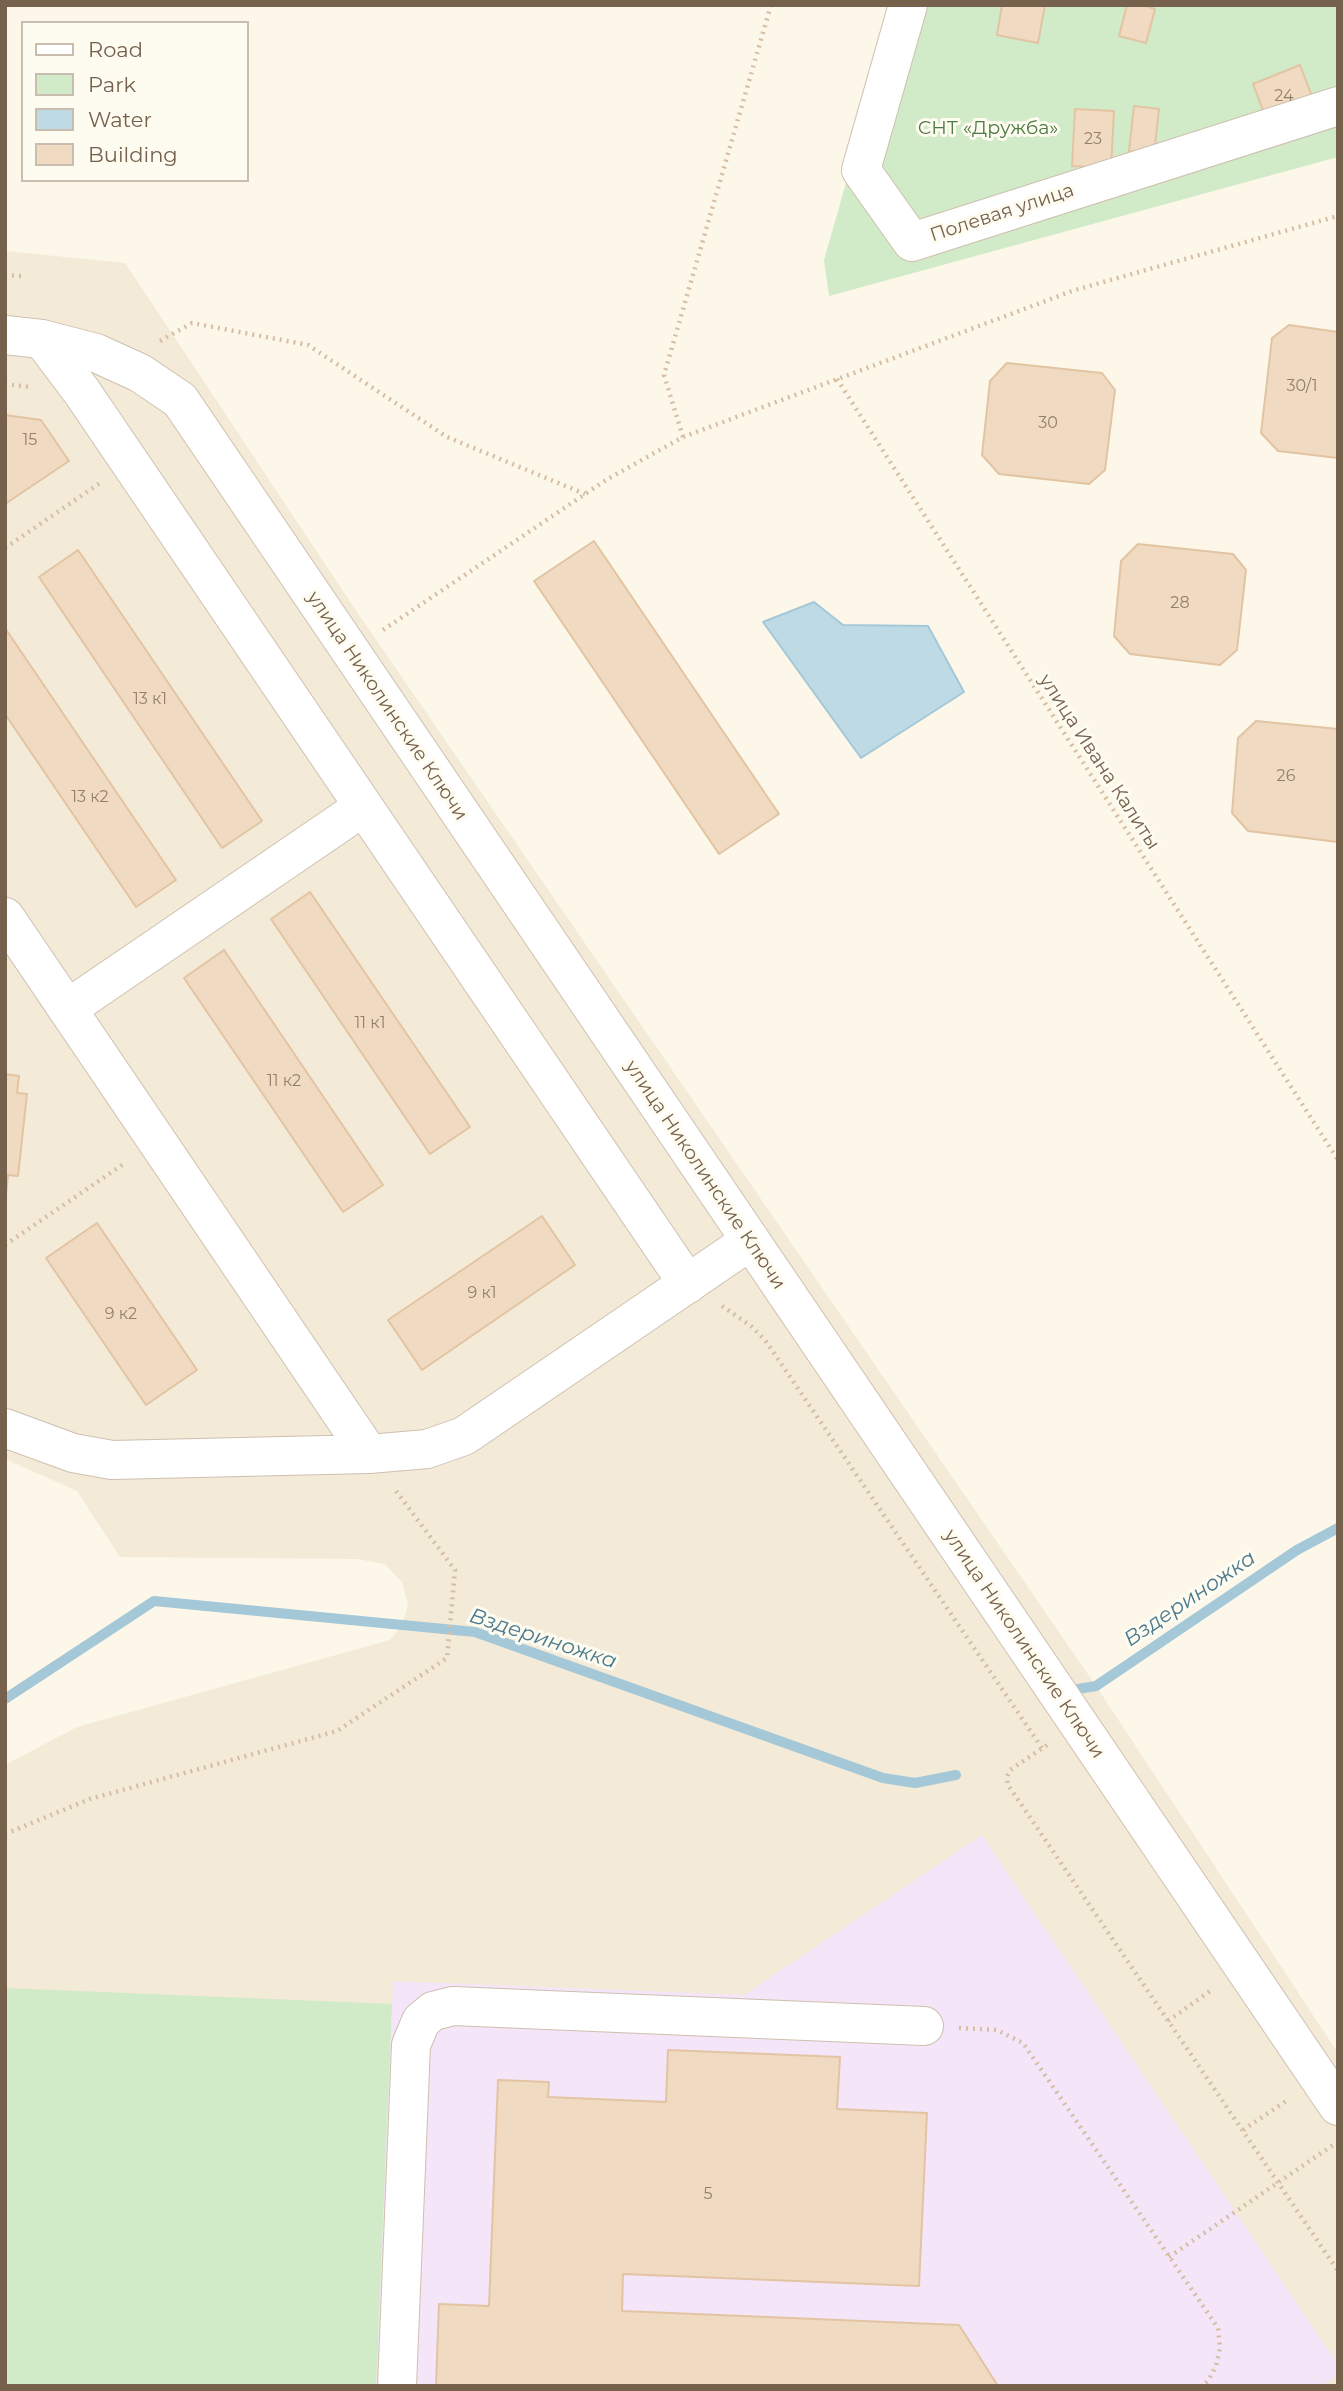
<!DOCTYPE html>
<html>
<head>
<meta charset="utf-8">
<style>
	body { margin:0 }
	#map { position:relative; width:1343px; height:2391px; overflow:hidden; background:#fcf7e9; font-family:Montserrat,sans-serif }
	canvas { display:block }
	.frame { position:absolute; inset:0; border:7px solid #76614d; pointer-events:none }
	.legend { position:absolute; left:21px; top:21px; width:228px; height:161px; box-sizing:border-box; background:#fefbf0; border:2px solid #c8bdaf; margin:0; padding:9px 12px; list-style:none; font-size:21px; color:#76614d }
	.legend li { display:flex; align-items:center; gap:14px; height:35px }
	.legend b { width:35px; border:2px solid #c8bdaf }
</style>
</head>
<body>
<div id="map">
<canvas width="1343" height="2391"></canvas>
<div class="frame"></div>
<ul class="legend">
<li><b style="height:9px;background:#fff"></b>Road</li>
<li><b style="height:19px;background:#d1eac7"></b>Park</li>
<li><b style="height:19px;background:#bedae5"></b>Water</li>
<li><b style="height:19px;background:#f0dbc2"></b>Building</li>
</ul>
</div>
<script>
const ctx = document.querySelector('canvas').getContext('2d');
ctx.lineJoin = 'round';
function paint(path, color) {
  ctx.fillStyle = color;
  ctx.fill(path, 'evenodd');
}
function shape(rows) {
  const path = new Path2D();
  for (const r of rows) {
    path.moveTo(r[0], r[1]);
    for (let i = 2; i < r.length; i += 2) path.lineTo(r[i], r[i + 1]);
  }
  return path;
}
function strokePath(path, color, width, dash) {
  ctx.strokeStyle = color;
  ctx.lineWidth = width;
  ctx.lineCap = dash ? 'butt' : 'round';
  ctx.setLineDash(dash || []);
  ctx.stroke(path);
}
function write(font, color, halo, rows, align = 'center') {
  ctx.font = font + ' Montserrat,sans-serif';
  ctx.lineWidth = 6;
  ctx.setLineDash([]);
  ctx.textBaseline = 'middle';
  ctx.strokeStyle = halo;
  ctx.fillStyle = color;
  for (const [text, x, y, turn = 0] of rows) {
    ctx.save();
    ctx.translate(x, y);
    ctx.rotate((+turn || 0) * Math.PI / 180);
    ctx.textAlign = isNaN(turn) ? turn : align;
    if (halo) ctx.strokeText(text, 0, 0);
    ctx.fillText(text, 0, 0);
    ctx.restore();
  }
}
const residential = shape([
	[5,251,125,263,357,612,1096,1686,1338,2053,1338,2386,5,2386,5,1765,77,1727,390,1640,402,1625,408,1605,402,1582,385,1564,357,1559,120,1557,77,1491,5,1459]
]);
const education = shape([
	[982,1835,1338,2364,1338,2375,1321,2386,376,2386,393,1981,744,1995]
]);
const green = shape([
	[897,5,1338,5,1338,157,829,296,824,260],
	[5,1988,392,2004,376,2386,5,2386]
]);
const water = shape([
	[814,602,843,625,928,626,964,692,861,758,763,622,814,602]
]);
const stream = shape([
	[1066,1691,1096,1686,1297,1550,1338,1528],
	[5,1699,154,1601,475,1632,883,1778,915,1783,956,1775]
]);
const building = shape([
	[1002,5,1045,5,1038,43,997,35,1002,5],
	[1127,5,1143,5,1155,9,1146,43,1119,36,1127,5],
	[1300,65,1316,107,1269,126,1253,84,1300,65],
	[1134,106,1159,109,1154,154,1129,151,1134,106],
	[1075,109,1114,111,1111,168,1072,166,1075,109],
	[1289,325,1338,332,1338,458,1278,451,1261,433,1272,338,1289,325],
	[1007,363,1102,373,1115,390,1105,470,1089,484,999,474,982,455,990,381,1007,363],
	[5,415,41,420,69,461,5,504,5,415],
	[594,541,779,814,719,854,534,581,594,541],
	[1138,544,1233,554,1246,570,1237,650,1220,665,1130,654,1114,636,1121,561,1138,544],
	[78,550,262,821,222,848,39,577,78,550],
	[5,628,176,880,136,907,5,714,5,628],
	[1256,721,1338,729,1338,842,1248,831,1232,813,1238,738,1256,721],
	[310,892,470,1127,430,1154,271,919,310,892],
	[224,950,383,1185,343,1212,184,978,224,950],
	[5,1074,19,1076,17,1093,27,1094,18,1176,8,1175,6,1194,5,1074],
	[542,1216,575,1265,422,1370,388,1320,542,1216],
	[97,1223,197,1370,146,1405,46,1258,97,1223],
	[668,2050,840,2057,837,2109,927,2113,919,2286,623,2274,622,2311,959,2325,998,2386,436,2386,439,2304,489,2306,498,2080,549,2082,548,2097,666,2102,668,2050]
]);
const path = shape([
	[5,275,23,276],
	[160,341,192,323,308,345,447,437,585,494],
	[837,379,1338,1160],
	[5,384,29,387],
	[683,437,664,375,771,5],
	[5,548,100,483],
	[383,630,606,480,683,437,1075,290,1338,216],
	[5,1245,125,1163],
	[722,1306,751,1326,765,1340,1042,1748],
	[1047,1745,1010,1770,1007,1777,1008,1785,1338,2271],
	[5,1834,90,1799,337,1731,447,1658,455,1570,396,1491],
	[1168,2021,1213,1989],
	[959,2028,997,2030,1023,2043,1218,2328,1220,2348,1216,2366,1208,2381,1202,2386],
	[1243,2130,1289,2099],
	[1169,2257,1333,2145]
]);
const minor = shape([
	[908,5,861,170,912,242,1338,106],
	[5,335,42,339,96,353,140,373,180,400,1338,2106],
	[42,339,82,392,688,1284],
	[5,917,369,1454],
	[67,1009,363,807],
	[5,1428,73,1453,112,1460,369,1454,427,1449,464,1436,750,1241],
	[397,2386,411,2045,421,2021,433,2011,453,2006,924,2026]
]);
const numberNames = [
	["24",1284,96],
	["23",1093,139],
	["30/1",1302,386],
	["30",1048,423],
	["15",30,440],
	["28",1180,603],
	["13 к1",150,699],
	["26",1286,776],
	["13 к2",90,797],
	["11 к1",370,1023],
	["11 к2",284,1081],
	["9 к1",482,1293],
	["9 к2",121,1314],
	["5",708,2194]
];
const parkNames = [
	["СНТ «Дружба»",988,128]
];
const streetNames = [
	["Полевая улица",1002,213,-18],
	["улица Николинские Ключи",387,706,56],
	["улица Ивана Калиты",1099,762,57],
	["улица Николинские Ключи",705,1175,56],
	["улица Николинские Ключи",1024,1644,56]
];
const waterNames = [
	["Вздериножка",1190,1599,-34],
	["Вздериножка",543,1639,18]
];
paint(residential, '#f3ead8');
paint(education, '#f4e5f8');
paint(green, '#d1eac7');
paint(water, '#bedae5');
strokePath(water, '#a4c8d7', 2);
strokePath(stream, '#a4c8d7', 10);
paint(building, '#f0dbc2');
strokePath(building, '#e2c4a2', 2);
strokePath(minor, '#cec0af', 40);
strokePath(path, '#d6bea4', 4.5, [2, 5]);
strokePath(minor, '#fff', 38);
write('16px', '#94806a', null, numberNames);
write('19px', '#4e7b45', '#fefbf0', parkNames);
write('19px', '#76614d', '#fefbf0', streetNames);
write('italic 21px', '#4b7a8f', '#fefbf0', waterNames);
</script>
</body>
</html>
